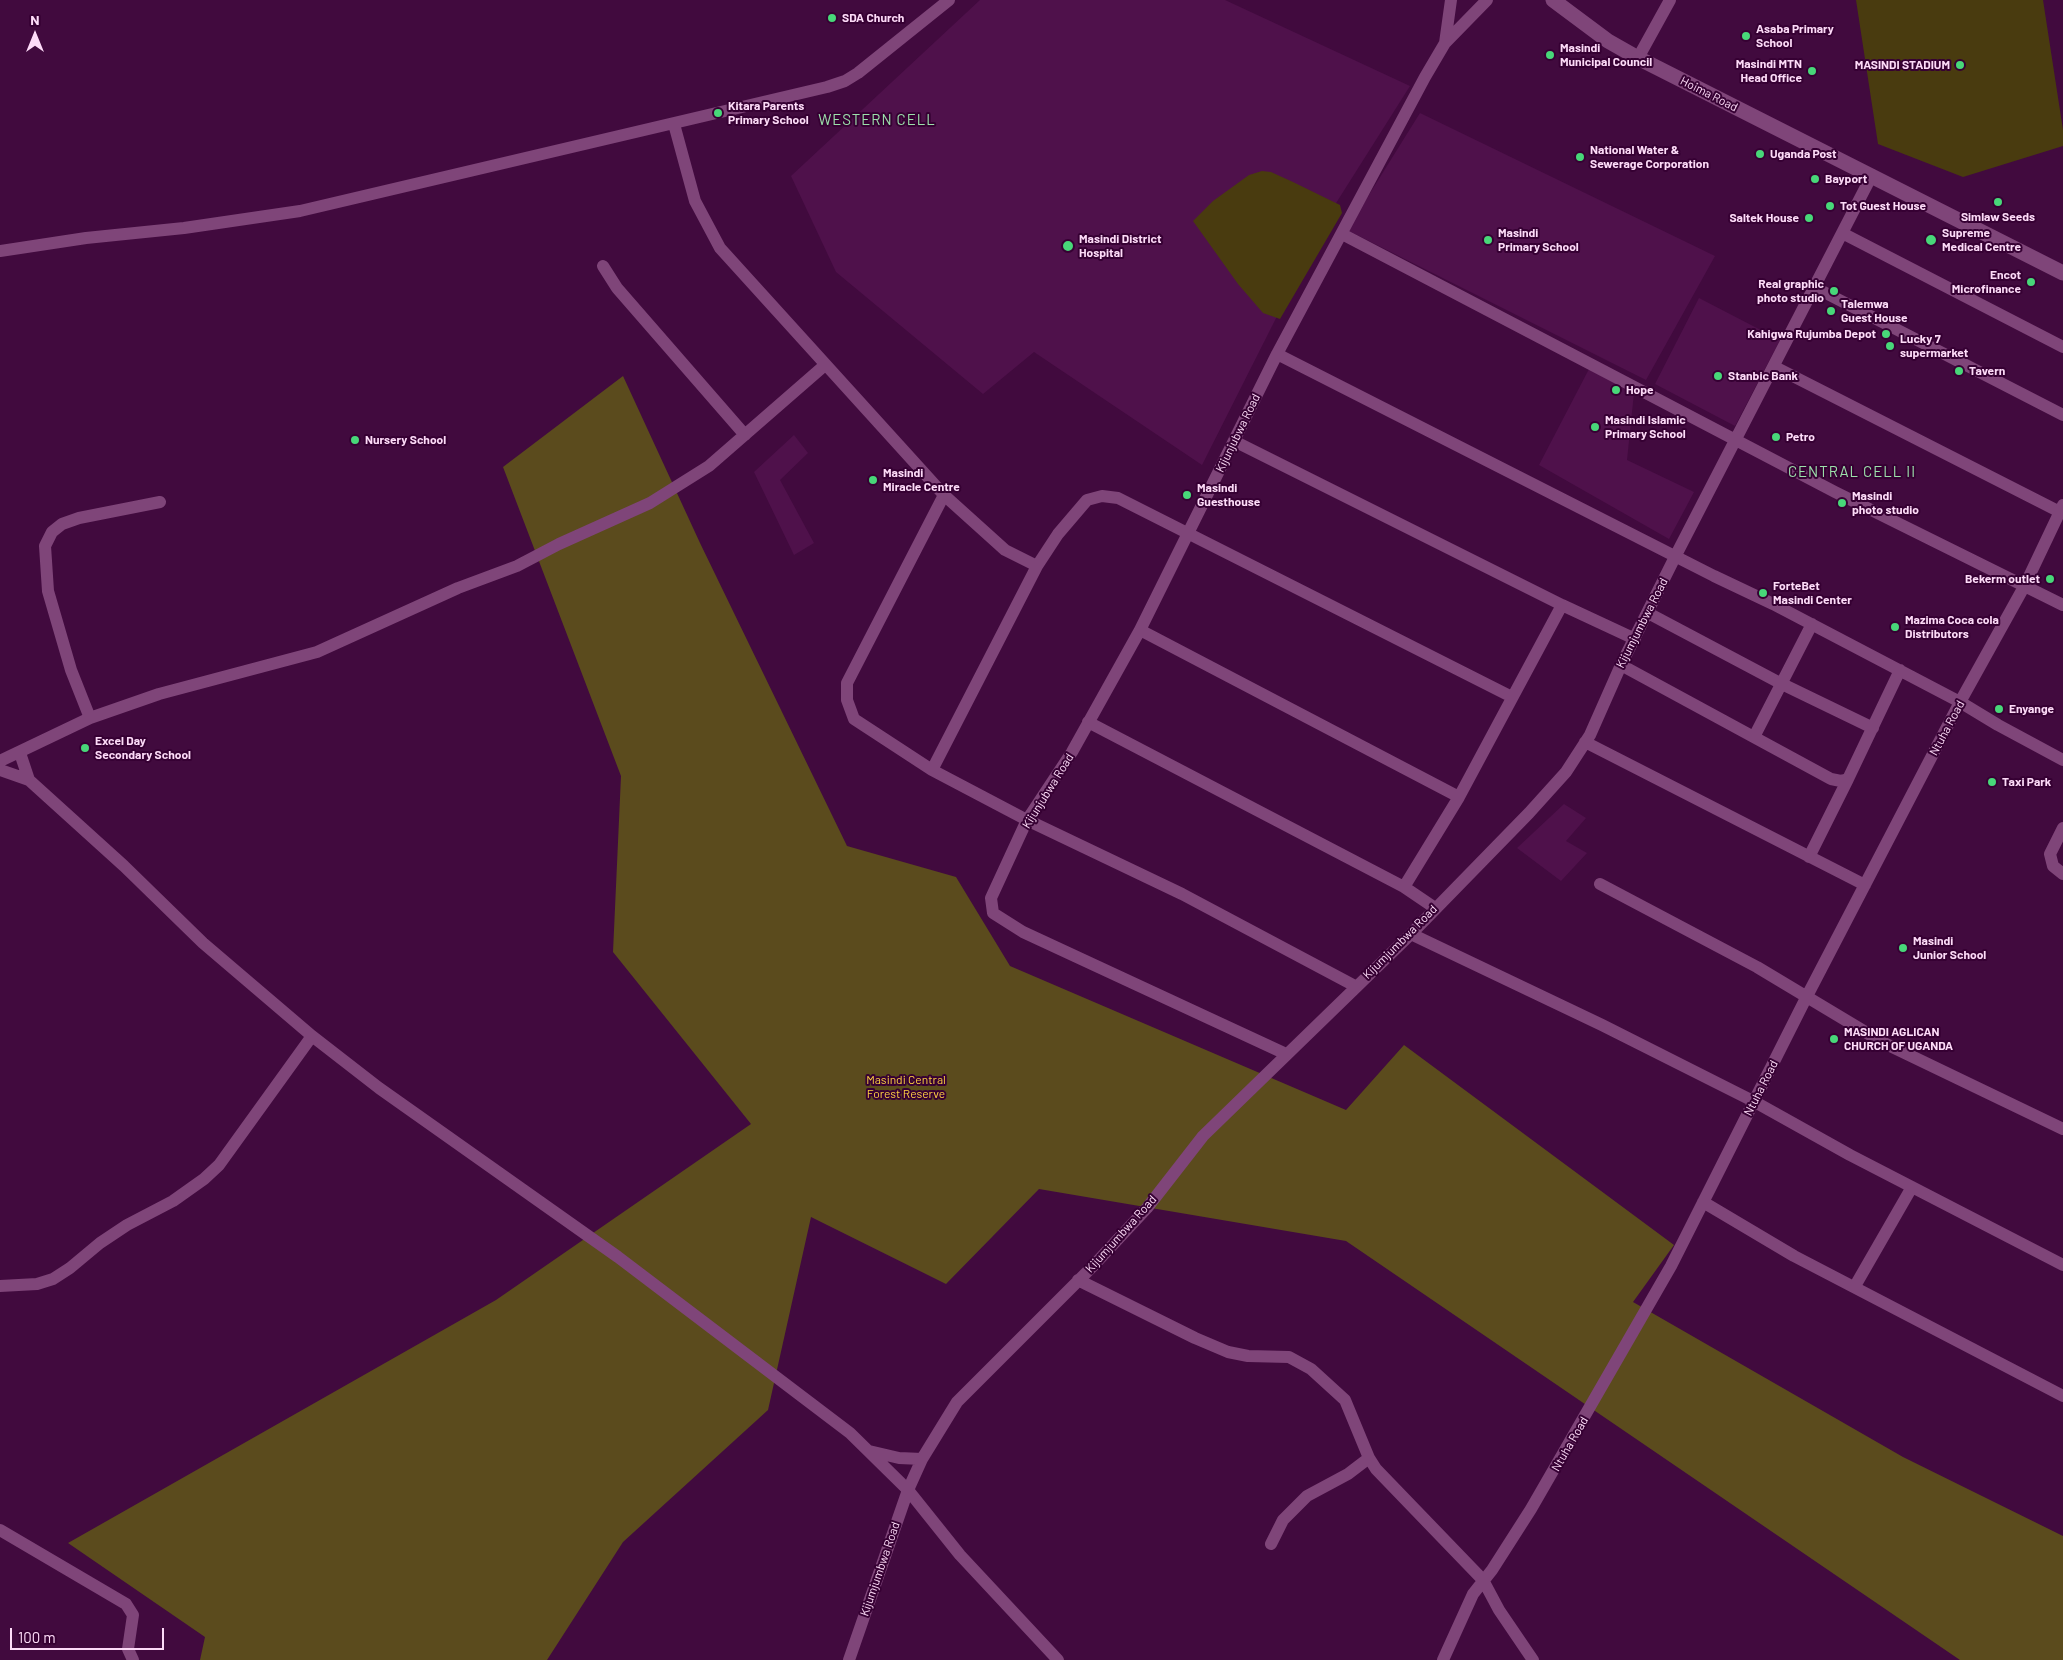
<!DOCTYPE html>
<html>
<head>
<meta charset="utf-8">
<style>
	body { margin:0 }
	#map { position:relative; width:2063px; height:1660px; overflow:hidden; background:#410a3e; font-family:Barlow,sans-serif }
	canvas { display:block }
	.north { position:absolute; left:10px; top:10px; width:50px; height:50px; -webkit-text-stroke:4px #360033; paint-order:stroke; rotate:0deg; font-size:14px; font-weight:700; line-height:20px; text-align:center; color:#fddbf8 }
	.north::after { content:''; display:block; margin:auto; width:18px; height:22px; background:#fddbf8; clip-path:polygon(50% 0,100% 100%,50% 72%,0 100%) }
	.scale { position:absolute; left:10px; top:1628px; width:154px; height:22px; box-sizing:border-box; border:2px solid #fddbf8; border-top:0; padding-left:6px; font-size:15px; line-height:18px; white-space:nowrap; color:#fddbf8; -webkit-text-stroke:4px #360033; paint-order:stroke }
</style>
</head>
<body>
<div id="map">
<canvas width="2063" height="1660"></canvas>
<div class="north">N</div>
<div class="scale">100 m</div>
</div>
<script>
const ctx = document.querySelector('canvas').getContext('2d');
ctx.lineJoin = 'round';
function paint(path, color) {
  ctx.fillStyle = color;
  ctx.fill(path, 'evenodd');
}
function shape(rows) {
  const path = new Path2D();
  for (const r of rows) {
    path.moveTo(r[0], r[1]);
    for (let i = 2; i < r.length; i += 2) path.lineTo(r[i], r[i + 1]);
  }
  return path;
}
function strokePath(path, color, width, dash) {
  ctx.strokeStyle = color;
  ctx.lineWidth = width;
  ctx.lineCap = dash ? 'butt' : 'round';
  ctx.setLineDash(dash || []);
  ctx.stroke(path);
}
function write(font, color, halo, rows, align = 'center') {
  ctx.font = font + ' Barlow,sans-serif';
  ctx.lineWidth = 4;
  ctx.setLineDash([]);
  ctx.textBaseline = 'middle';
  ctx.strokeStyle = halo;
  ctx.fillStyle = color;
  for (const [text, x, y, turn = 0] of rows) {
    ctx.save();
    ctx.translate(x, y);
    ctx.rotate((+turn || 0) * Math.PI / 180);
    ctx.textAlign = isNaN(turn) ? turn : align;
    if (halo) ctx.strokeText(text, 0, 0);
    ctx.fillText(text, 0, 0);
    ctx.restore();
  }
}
const built = shape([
	[980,0,1225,0,1410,86,1326,219,1202,465,1034,352,983,394,836,272,791,176],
	[1420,113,1715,256,1646,380,1347,230],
	[1699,298,1780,340,1735,426,1655,384],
	[1589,369,1634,393,1627,460,1694,492,1669,539,1539,465],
	[794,435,808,453,780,480,814,543,794,555,754,472],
	[1564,804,1586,818,1566,841,1587,853,1561,881,1517,848]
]);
const green = shape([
	[1856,0,2043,0,2063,130,2063,146,1963,177,1878,144],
	[1262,171,1271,172,1293,182,1340,205,1342,213,1280,319,1263,313,1238,284,1193,221,1213,201,1249,175]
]);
const forest = shape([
	[623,376,700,543,847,846,956,877,1010,966,1346,1110,1404,1045,1674,1245,1633,1302,1903,1457,2063,1536,2063,1660,1960,1660,1346,1241,1039,1189,946,1284,811,1217,768,1410,623,1542,547,1660,200,1660,205,1637,68,1543,496,1300,751,1124,613,952,621,776,503,467]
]);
const street = shape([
	[1445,43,1451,0],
	[1638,58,1670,0],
	[674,124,695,201,720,248,944,495,1005,550,1037,566,1058,534,1087,500,1102,496,1118,498,1512,697],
	[1342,234,1835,492,2063,605],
	[1844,234,2063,347],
	[0,251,86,238,184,228,300,211,827,87,845,81,858,73,949,0],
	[603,266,617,288,745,435],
	[1816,288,2063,415],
	[1277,354,1714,576,1773,604,1960,702,1998,725,2063,760],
	[1775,367,2060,512],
	[1234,441,1562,605,1635,639],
	[944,495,847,683,847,700,854,719,932,770,1027,820,1182,894,1355,986],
	[1648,613,1780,683,1873,728],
	[1140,630,1459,797],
	[1621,665,1831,779,1841,781,1848,779,1900,670],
	[90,718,71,670,48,591,45,546,52,532,62,524,79,518,160,502],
	[1088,722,1404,887,1435,908],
	[1754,737,1812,624],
	[1585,742,1865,885],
	[20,753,29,780],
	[0,761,90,718,159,694,317,652,458,588,517,566,559,544,650,503,709,466,825,365],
	[0,770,29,780,124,866,203,943,312,1036,379,1088,618,1257,850,1433,908,1490,960,1555,1058,1660],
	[932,770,1037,566],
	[2063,828,2050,854,2053,866,2063,874],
	[1809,857,1848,779],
	[1600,884,1757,967,1882,1042,2063,1129],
	[1404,887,1459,797,1562,605],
	[1411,934,1602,1025,1755,1102,1850,1155,2063,1265],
	[1286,1054,1023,932,993,913,991,898,1027,820,1072,752,1140,630,1277,354,1425,77,1445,43,1487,0],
	[1703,1202,1794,1256,2063,1396],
	[1078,1280,1195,1338,1228,1352,1248,1356,1289,1357,1311,1369,1345,1400,1369,1458,1376,1469,1483,1580,1499,1610,1533,1660],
	[0,1286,37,1284,53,1279,70,1268,100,1243,127,1225,173,1201,204,1179,219,1165,312,1036],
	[1855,1286,1912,1187],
	[869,1451,899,1458,922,1459],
	[0,1530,126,1604,133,1615,128,1649,133,1660],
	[1271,1544,1283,1520,1307,1496,1348,1474,1369,1458],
	[849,1660,908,1490,922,1459,957,1402,1094,1265,1147,1208,1203,1136,1411,934,1529,813,1566,772,1590,735,1621,665,1676,555,1872,175],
	[1443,1660,1473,1594,1492,1570,1531,1509,1671,1266,1806,998,1960,702,2025,585,2063,505]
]);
const secondary = shape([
	[1553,0,1608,41,1638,58,2063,273]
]);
const markers = [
	[832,18,5,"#48d779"],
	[1746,36,5,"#48d779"],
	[1550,55,5,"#48d779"],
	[1960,65,5,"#48d779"],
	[1812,71,5,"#48d779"],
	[718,113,5,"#48d779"],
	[1760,154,5,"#48d779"],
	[1580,157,5,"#48d779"],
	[1815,179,5,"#48d779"],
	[1998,202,5,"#48d779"],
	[1830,206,5,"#48d779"],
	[1809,218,5,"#48d779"],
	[1488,240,5,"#48d779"],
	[1931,240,6,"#48d779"],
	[1068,246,6,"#48d779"],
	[2031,282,5,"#48d779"],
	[1834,291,5,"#48d779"],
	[1831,311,5,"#48d779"],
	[1886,334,5,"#48d779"],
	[1890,346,5,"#48d779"],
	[1959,371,5,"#48d779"],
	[1718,376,5,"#48d779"],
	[1616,390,5,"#48d779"],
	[1595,427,5,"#48d779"],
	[1776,437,5,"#48d779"],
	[355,440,5,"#48d779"],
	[873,480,5,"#48d779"],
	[1187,495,5,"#48d779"],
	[1842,503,5,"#48d779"],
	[2050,579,5,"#48d779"],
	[1763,593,5,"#48d779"],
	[1895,627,5,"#48d779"],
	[1999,709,5,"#48d779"],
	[85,748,5,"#48d779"],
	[1992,782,5,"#48d779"],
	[1903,948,5,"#48d779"],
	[1834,1039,5,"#48d779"]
];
const poiNames = [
	["SDA Church",842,18],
	["Asaba Primary",1756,29],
	["School",1756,43],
	["Masindi",1560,48],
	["Municipal Council",1560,62],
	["Masindi MTN",1802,64,"right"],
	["Head Office",1802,78,"right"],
	["MASINDI STADIUM",1950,65,"right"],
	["Kitara Parents",728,106],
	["Primary School",728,120],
	["National Water &",1590,150],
	["Sewerage Corporation",1590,164],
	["Uganda Post",1770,154],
	["Bayport",1825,179],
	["Tot Guest House",1840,206],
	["Simlaw Seeds",1998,217,"center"],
	["Saltek House",1799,218,"right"],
	["Masindi",1498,233],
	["Primary School",1498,247],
	["Supreme",1942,233],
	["Medical Centre",1942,247],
	["Masindi District",1079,239],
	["Hospital",1079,253],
	["Encot",2021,275,"right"],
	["Microfinance",2021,289,"right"],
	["Real graphic",1824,284,"right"],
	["photo studio",1824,298,"right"],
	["Talemwa",1841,304],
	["Guest House",1841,318],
	["Kahigwa Rujumba Depot",1876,334,"right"],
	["Lucky 7",1900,339],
	["supermarket",1900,353],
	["Tavern",1969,371],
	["Stanbic Bank",1728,376],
	["Hope",1626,390],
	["Masindi Islamic",1605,420],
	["Primary School",1605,434],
	["Petro",1786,437],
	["Nursery School",365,440],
	["Masindi",883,473],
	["Miracle Centre",883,487],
	["Masindi",1197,488],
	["Guesthouse",1197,502],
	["Masindi",1852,496],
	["photo studio",1852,510],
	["Bekerm outlet",2040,579,"right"],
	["ForteBet",1773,586],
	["Masindi Center",1773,600],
	["Mazima Coca cola",1905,620],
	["Distributors",1905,634],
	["Enyange",2009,709],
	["Excel Day",95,741],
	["Secondary School",95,755],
	["Taxi Park",2002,782],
	["Masindi",1913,941],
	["Junior School",1913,955],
	["MASINDI AGLICAN",1844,1032],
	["CHURCH OF UGANDA",1844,1046]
];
const streetNames = [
	["Hoima Road",1709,94,27],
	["Kijunjubwa Road",1238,433,-64],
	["Kijumjumbwa Road",1642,623,-63],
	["Ntuha Road",1947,728,-62],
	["Kijunjubwa Road",1048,791,-58],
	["Kijumjumbwa Road",1400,942,-45],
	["Ntuha Road",1761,1088,-63],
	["Kijumjumbwa Road",1121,1234,-48],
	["Ntuha Road",1570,1444,-60],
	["Kijumjumbwa Road",880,1569,-71]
];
const parkNames = [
	["Masindi Central",906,1080],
	["Forest Reserve",906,1094]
];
const quarterNames = [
	["WESTERN CELL",877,120],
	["CENTRAL CELL II",1852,472]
];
paint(built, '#4f114b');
paint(green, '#493b0f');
paint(forest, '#5b4b1d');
strokePath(street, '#7f4579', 12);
strokePath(secondary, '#7f4579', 15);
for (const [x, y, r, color] of markers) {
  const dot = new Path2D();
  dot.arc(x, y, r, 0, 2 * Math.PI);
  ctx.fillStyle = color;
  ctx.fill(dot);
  strokePath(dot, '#360033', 2);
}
write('bold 12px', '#fddbf8', '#360033', poiNames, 'left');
write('12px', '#fddbf8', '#360033', streetNames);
write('12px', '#fcd042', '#360033', parkNames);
ctx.letterSpacing = '1px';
write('15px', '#9ce0ab', '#360033', quarterNames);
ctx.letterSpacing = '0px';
</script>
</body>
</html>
